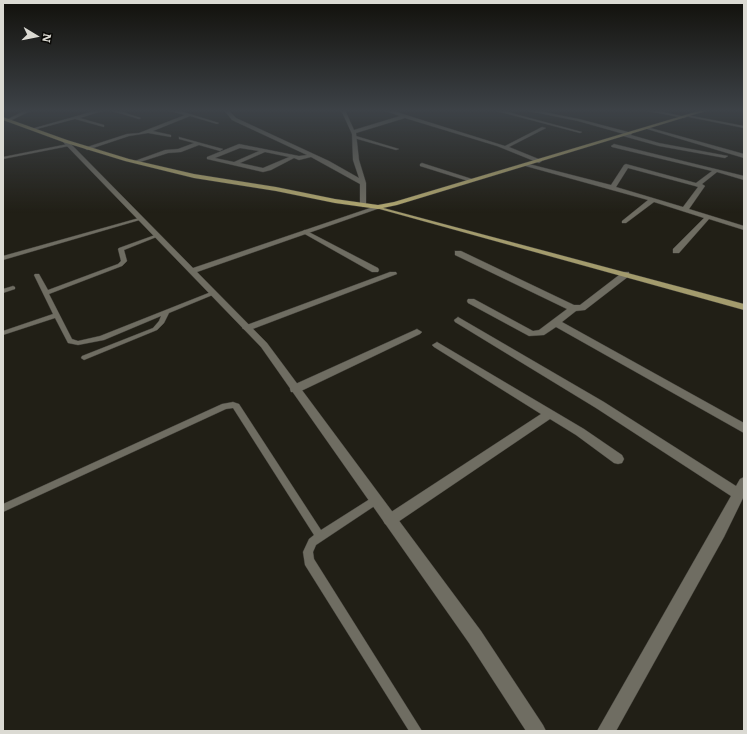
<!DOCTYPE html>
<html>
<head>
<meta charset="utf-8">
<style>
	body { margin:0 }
	#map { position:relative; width:747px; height:734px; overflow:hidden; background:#211f16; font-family:Literata,serif }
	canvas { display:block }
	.frame { position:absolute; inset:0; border:4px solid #dbdad3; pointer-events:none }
	.north { position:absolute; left:16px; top:16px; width:40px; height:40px; -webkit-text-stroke:3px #0a0906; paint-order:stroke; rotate:100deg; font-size:11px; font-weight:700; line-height:16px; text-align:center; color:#dbdad3 }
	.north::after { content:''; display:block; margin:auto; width:14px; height:18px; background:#dbdad3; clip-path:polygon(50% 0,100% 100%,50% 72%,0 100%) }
</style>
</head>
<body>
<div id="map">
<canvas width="747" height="734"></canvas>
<div class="frame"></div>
<div class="north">N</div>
</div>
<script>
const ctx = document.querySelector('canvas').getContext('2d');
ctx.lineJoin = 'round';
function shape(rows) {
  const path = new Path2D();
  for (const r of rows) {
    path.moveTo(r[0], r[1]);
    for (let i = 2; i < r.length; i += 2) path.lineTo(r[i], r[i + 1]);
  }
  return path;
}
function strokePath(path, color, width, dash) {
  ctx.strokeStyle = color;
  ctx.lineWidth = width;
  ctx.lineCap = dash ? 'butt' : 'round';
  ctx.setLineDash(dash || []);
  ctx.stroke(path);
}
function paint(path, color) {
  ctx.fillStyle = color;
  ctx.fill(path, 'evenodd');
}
const service = shape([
	[354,136,356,136,399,149,396,150,354,138,354,136],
	[68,144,69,146,3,159,3,157,68,144],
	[139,218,143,219,3,260,3,256,139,218],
	[155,235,159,236,124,250,127,261,122,266,49,294,72,339,78,341,100,336,211,292,215,292,215,294,169,313,164,323,157,330,84,360,81,358,82,356,153,328,159,321,161,316,104,340,78,345,68,343,55,318,3,335,3,331,53,314,34,275,35,274,39,274,48,290,118,264,121,261,118,249,119,248,155,235],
	[13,286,15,287,15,289,3,293,3,289,13,286],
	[233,402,239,404,321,530,373,497,376,496,379,497,381,500,379,503,316,545,313,552,314,559,422,731,409,731,305,565,303,552,309,539,314,535,233,408,226,409,3,512,3,504,222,404,233,402]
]);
const minor = shape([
	[26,110,32,110,10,121,6,120,26,110],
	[98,110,105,110,80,118,104,125,104,127,75,119,33,130,31,129,98,110],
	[109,110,116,110,141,118,139,119,109,110],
	[167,110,175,110,190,114,219,123,217,124,190,116,153,131,171,135,171,137,148,133,129,136,87,150,84,148,127,134,139,133,185,115,167,110],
	[224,110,228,110,236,118,329,161,359,178,353,160,352,134,341,110,345,110,354,130,400,116,383,110,390,110,505,146,542,127,546,128,509,147,541,160,542,161,539,163,497,146,405,118,356,133,359,160,366,183,366,205,363,207,360,205,360,184,311,157,299,160,294,158,271,170,263,172,207,159,207,157,239,144,299,156,307,155,232,120,224,110],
	[240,148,259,151,234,162,215,158,240,148],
	[265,152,289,157,263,168,240,163,265,152],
	[493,110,500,110,582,132,580,133,493,110],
	[524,110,533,110,579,119,632,133,631,135,659,143,728,156,725,158,659,146,623,136,624,134,578,121,524,110],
	[643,110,653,110,686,117,684,118,643,110],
	[687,115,744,126,744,128,689,117,687,115],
	[647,127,744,154,744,158,647,129,647,127],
	[179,137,223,149,220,151,199,145,181,152,168,153,137,163,132,162,165,150,178,149,194,143,179,139,179,137],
	[614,144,744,176,744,180,717,172,702,184,705,186,689,209,744,226,744,230,709,219,679,253,673,253,673,249,704,218,654,202,626,223,622,223,622,221,648,200,522,165,525,163,611,185,624,165,626,164,696,183,712,171,612,147,611,146,614,144],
	[628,168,695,186,698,187,683,207,616,187,628,168],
	[422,163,472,179,473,180,468,181,420,166,420,164,422,163],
	[305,230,378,268,379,270,378,272,372,272,303,233,303,231,305,230],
	[455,251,461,251,574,305,580,305,623,272,629,272,629,276,585,310,576,311,562,322,744,423,744,433,556,327,544,335,529,336,468,303,467,301,468,299,474,299,533,331,539,330,567,309,455,255,455,251],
	[390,272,396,272,397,274,250,330,247,331,242,328,244,326,390,272],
	[458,317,604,402,736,486,740,479,744,477,744,496,724,537,616,731,597,731,731,496,596,408,455,322,454,320,458,317],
	[417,329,422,332,420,334,299,392,291,392,290,389,291,386,417,329],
	[437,342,584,429,622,455,624,459,622,463,618,464,614,463,576,435,550,419,395,524,390,526,385,524,383,520,385,516,541,414,434,347,432,345,437,342]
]);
const secondary = shape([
	[63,140,67,140,193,268,376,206,380,206,380,208,197,272,267,343,481,631,543,725,546,731,526,731,469,643,261,347,63,142,63,140]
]);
const primary = shape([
	[376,206,744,304,744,310,376,208,376,206]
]);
const trunk = shape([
	[702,110,709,110,397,205,378,209,335,203,276,191,194,178,125,161,63,142,3,120,3,117,67,140,129,159,194,174,276,187,335,199,378,205,394,202,702,110]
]);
strokePath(service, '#3d3b35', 1);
strokePath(minor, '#3d3b35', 1);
strokePath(secondary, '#3d3b35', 1);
strokePath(primary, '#3d3b35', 1);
strokePath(trunk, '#3d3b35', 1);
paint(service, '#6f6d62');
paint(minor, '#6f6d62');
paint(secondary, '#6f6d62');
paint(primary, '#a39b6d');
paint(trunk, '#b4aa71');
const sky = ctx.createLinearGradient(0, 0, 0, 213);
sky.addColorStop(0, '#12110c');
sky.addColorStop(0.52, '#3d4247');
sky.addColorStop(1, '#3d424700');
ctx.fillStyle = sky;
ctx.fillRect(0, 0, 747, 213);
</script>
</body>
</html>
